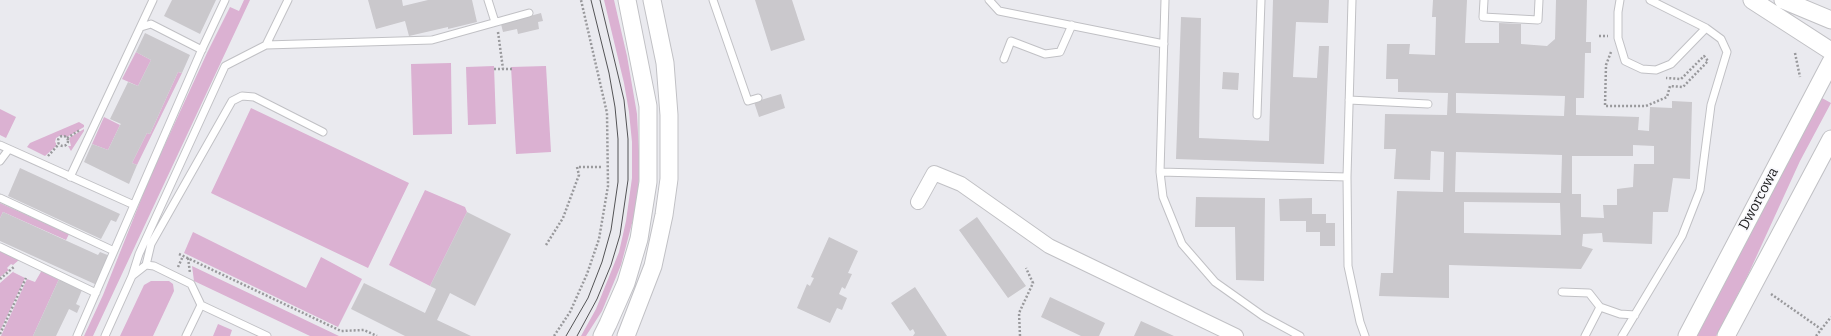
<!DOCTYPE html>
<html>
<head>
<meta charset="utf-8">
<style>
	body { margin:0 }
	canvas { display:block; background:#eaeaef }
</style>
</head>
<body>
<canvas width="1831" height="336"></canvas>
<script>
const ctx = document.querySelector('canvas').getContext('2d');
ctx.lineJoin = 'round';
function paint(path, color) {
  ctx.fillStyle = color;
  ctx.fill(path, 'evenodd');
}
function shape(rows) {
  const path = new Path2D();
  for (const r of rows) {
    if (r.length === 3) {
      path.moveTo(r[0] + r[2], r[1]);
      path.arc(r[0], r[1], r[2], 0, 2 * Math.PI);
      continue;
    }
    path.moveTo(r[0], r[1]);
    for (let i = 2; i < r.length; i += 2) path.lineTo(r[i], r[i + 1]);
  }
  return path;
}
function strokePath(path, color, width, dash) {
  ctx.strokeStyle = color;
  ctx.lineWidth = width;
  ctx.lineCap = dash ? 'butt' : 'round';
  ctx.setLineDash(dash || []);
  ctx.stroke(path);
}
function write(font, color, halo, rows, align = 'center') {
  ctx.font = font + ' Bitter,serif';
  ctx.lineWidth = 3.5;
  ctx.setLineDash([]);
  ctx.textBaseline = 'middle';
  ctx.strokeStyle = halo;
  ctx.fillStyle = color;
  for (const [text, x, y, turn = 0] of rows) {
    ctx.save();
    ctx.translate(x, y);
    ctx.rotate((+turn || 0) * Math.PI / 180);
    ctx.textAlign = isNaN(turn) ? turn : align;
    if (halo) ctx.strokeText(text, 0, 0);
    ctx.fillText(text, 0, 0);
    ctx.restore();
  }
}
const green = shape([
	[244,0,250,0,93,336,84,336,103,295,150,177,207,53,230,7,239,11],
	[604,0,614,0,627,56,637,114,640,171,635,212,621,265,602,311,586,336,581,336,596,309,619,252,626,221,632,178,632,142,629,112,624,83],
	[136,52,151,60,138,86,122,79],
	[451,63,452,134,413,135,411,64],
	[494,66,496,124,468,125,466,67],
	[546,66,551,152,516,154,511,67],
	[178,72,182,73,137,165,132,163,147,133,150,134],
	[1822,98,1831,103,1800,161,1747,277,1716,336,1697,336],
	[251,108,409,183,368,268,211,193],
	[0,109,16,117,6,138,0,135],
	[104,117,120,125,108,150,92,144],
	[79,122,84,125,84,127,67,137,61,135,56,138,55,142,56,143,56,146,45,156,27,147,30,143],
	[84,129,84,131,71,151,68,146,71,146,69,138],
	[425,190,465,207,467,212,430,286,389,265],
	[0,203,69,234,66,240,3,212,0,218],
	[193,232,306,288,321,257,362,279,338,327,184,253],
	[0,251,19,260,13,265,11,264,7,268,9,270,0,277],
	[192,266,339,336,310,336,194,281],
	[15,270,13,272,25,278,0,331,0,283],
	[42,270,59,279,33,336,1,336,27,279,35,282],
	[151,281,169,281,173,284,174,291,153,336,120,336,144,285],
	[218,324,232,330,230,336,213,336]
]);
const building = shape([
	[172,0,216,0,200,34,164,16],
	[368,0,402,0,403,6,428,0,472,0,477,22,448,29,448,27,409,36,405,21,376,29],
	[755,0,792,0,805,40,771,51],
	[1273,0,1329,0,1328,23,1296,22,1293,77,1317,78,1319,46,1329,46,1324,164,1176,159,1181,17,1201,18,1199,138,1269,141],
	[1433,0,1467,0,1465,43,1499,43,1499,23,1521,24,1521,44,1547,46,1555,39,1556,0,1587,0,1586,42,1591,42,1591,53,1585,53,1584,98,1576,98,1576,115,1639,117,1638,130,1649,131,1650,107,1672,108,1672,101,1692,102,1690,179,1673,178,1668,212,1653,212,1652,244,1603,242,1602,233,1583,234,1582,246,1593,249,1581,269,1449,265,1449,298,1379,296,1381,273,1393,273,1397,191,1443,192,1444,152,1431,151,1430,180,1394,179,1396,149,1384,149,1385,114,1447,115,1448,93,1398,92,1398,79,1386,79,1387,44,1410,44,1409,54,1435,55,1436,17,1432,17],
	[1456,93,1565,96,1564,116,1456,113],
	[1633,145,1654,146,1654,164,1634,164,1633,187,1617,189,1617,205,1603,205,1604,218,1581,217,1581,194,1572,194,1572,156,1633,156],
	[1456,152,1562,155,1561,193,1455,192],
	[1464,202,1560,203,1561,235,1464,233],
	[541,13,543,21,538,22,539,29,518,34,517,29,503,32,501,24],
	[145,33,190,55,182,73,178,72,150,134,147,133,132,163,137,165,129,184,84,162,92,144,108,150,120,125,121,124,110,119,128,82,138,86,151,60,136,52],
	[1223,72,1239,73,1238,90,1222,89],
	[781,94,785,108,759,117,754,102],
	[20,168,120,214,116,222,111,220,101,239,8,196],
	[1196,197,1265,198,1264,281,1236,280,1235,227,1195,227],
	[1312,198,1312,214,1326,214,1326,223,1335,223,1335,246,1320,246,1320,232,1306,232,1306,221,1280,221,1279,199],
	[3,212,98,255,100,252,110,256,97,285,0,241,0,218],
	[467,212,511,234,475,306,450,293,437,320,471,336,405,336,351,309,364,283,425,313,436,289,430,286],
	[977,217,1026,286,1008,298,959,230],
	[829,237,858,251,848,273,852,274,845,289,842,287,839,294,847,298,842,310,837,308,830,323,797,308,807,284,810,286,814,278,811,277],
	[59,279,82,290,76,304,80,306,77,313,69,309,56,336,33,336],
	[915,287,947,336,913,336,915,333,913,329,910,331,891,303],
	[1050,297,1105,323,1099,336,1081,336,1041,317],
	[1141,321,1174,336,1134,336]
]);
const path = shape([
	[498,32,503,69],
	[1599,36,1608,36],
	[1611,52,1606,65,1605,106,1646,106,1667,97,1670,86,1683,87,1708,61,1704,56,1681,79,1666,78],
	[1795,53,1800,77],
	[494,69,512,69],
	[63,141,5],
	[67,138,80,130],
	[48,156,59,144],
	[546,245,563,218,579,175,577,167,602,167],
	[179,254,341,331,364,330,377,336],
	[188,258,190,273],
	[178,267,183,256],
	[0,279,15,266],
	[1771,294,1821,329],
	[0,334,26,278],
	[554,336,570,312,587,274,599,239,608,186,607,113,581,0],
	[1020,336,1019,313,1033,283,1026,268],
	[1816,336,1831,317]
]);
const service = shape([
	[488,0,495,22],
	[713,0,748,101,758,98],
	[989,0,999,11,1164,44],
	[1165,0,1160,172,1163,197,1182,244,1215,282,1263,316,1300,336],
	[1352,0,1347,177,1348,266,1360,322,1365,336],
	[1484,0,1483,17,1538,20,1539,0],
	[1620,0,1618,12,1618,38,1625,61,1642,69,1656,70,1671,64,1706,28,1650,0],
	[141,27,151,24,202,50],
	[266,45,432,40,529,13],
	[1004,59,1011,41,1045,54,1060,52,1072,25],
	[1349,100,1428,104],
	[1257,115,1261,0],
	[0,145,134,205],
	[0,161,9,149],
	[1160,172,1347,177],
	[70,177,153,0],
	[0,198,114,251],
	[0,247,96,293],
	[146,265,151,244,232,101,242,96,254,97,323,132],
	[132,276,146,265,154,266,191,284,201,305,267,336],
	[1562,292,1589,293,1600,307,1620,314,1635,315],
	[77,336,202,49,225,0],
	[105,336,132,276,139,254,225,66,266,45,288,0],
	[186,336,201,305],
	[1585,336,1600,307],
	[1622,336,1682,236,1700,190,1711,105,1727,52,1721,39,1706,28]
]);
const minor = shape([
	[918,202,934,173,961,184,1049,246,1236,336]
]);
const tertiary = shape([
	[1752,0,1831,51],
	[1783,0,1831,20],
	[602,336,608,324,626,283,639,239,648,182,648,106,627,0],
	[626,336,653,266,664,215,669,179,669,115,665,63,652,0],
	[1687,336,1831,62],
	[1726,336,1831,139]
]);
const tram = shape([
	[566,336,588,298,602,262,611,230,618,182,618,139,615,107,609,73,591,0],
	[577,336,597,299,611,265,620,235,628,180,628,139,624,100,600,0]
]);
const streetNames = [
	["Dworcowa",1759,199,-62]
];
paint(green, '#dbb1d2');
paint(building, '#cac8cc');
strokePath(service, '#c1c1c5', 9);
strokePath(minor, '#c1c1c5', 16);
strokePath(tertiary, '#c1c1c5', 19);
strokePath(path, '#99999c', 2.5, [2, 2]);
strokePath(service, '#fff', 7);
strokePath(minor, '#fff', 14);
strokePath(tertiary, '#fff', 17);
strokePath(tram, '#535355', 1);
write('14px', '#181819', '#f8f8fc', streetNames);
</script>
</body>
</html>
